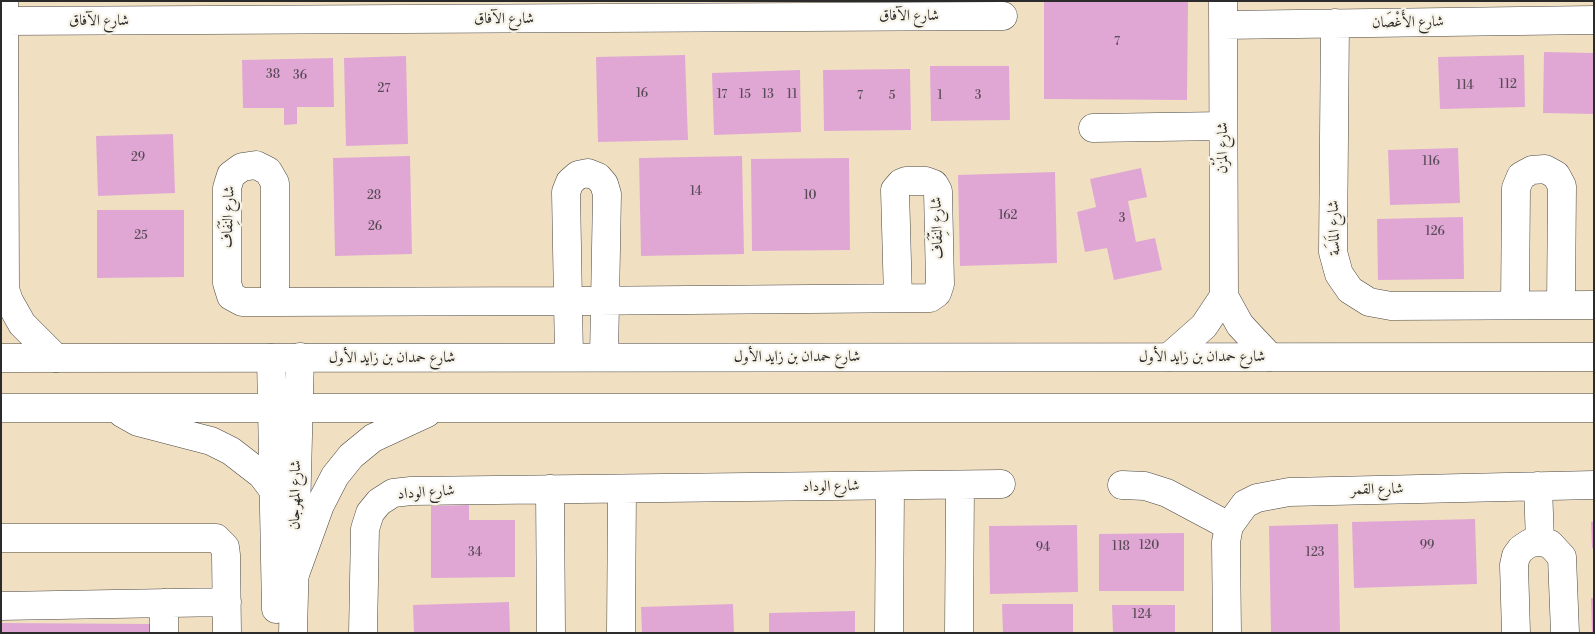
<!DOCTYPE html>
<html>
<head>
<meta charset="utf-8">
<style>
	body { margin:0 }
	#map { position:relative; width:1595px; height:634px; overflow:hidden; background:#f0e0c1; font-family:"Libre Bodoni",serif }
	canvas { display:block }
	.frame { position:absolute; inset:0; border:2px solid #2b2b2b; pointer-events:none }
</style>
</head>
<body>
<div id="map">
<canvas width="1595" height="634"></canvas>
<div class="frame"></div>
</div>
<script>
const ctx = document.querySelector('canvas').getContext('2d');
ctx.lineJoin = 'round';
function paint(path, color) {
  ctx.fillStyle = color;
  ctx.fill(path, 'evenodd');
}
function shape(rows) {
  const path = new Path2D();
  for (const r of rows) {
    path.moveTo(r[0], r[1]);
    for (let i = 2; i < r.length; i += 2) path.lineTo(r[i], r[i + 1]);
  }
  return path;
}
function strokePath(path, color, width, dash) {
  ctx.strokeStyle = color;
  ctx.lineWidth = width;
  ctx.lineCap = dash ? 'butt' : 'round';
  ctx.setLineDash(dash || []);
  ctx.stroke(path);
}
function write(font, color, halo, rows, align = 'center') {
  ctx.font = font + ' "Libre Bodoni",Amiri,serif';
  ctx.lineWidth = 4.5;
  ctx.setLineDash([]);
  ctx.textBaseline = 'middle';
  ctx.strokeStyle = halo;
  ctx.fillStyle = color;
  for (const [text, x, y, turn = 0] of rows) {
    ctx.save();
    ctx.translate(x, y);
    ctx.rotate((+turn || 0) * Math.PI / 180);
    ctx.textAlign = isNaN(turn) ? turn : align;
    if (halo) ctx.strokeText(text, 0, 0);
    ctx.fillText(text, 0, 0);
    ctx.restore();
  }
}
const building = shape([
	[1044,1,1188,1,1187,100,1044,99],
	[1544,52,1594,53,1594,114,1543,113],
	[685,55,688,140,598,142,596,57],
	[1524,55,1525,107,1440,109,1438,57],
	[406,56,408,144,346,146,344,58],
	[333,58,334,107,297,107,297,124,284,125,284,108,243,108,242,60],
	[930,66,1009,66,1010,120,931,121],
	[910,69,911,130,824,131,823,70],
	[800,70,801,132,714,135,712,73],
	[173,134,175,193,98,196,96,136],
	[1458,148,1460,203,1390,205,1388,150],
	[410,156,412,254,335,256,333,158],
	[742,156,744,254,641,256,639,158],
	[849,158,850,250,752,251,751,159],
	[1141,168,1147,197,1128,201,1136,242,1155,238,1162,270,1114,280,1107,248,1085,252,1077,212,1096,207,1090,179],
	[1055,172,1057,263,960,266,958,175],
	[97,210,184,210,184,277,97,278],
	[1463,217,1464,279,1378,280,1377,219],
	[469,505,469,520,515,520,515,577,431,578,431,506],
	[1475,519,1477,584,1354,588,1352,522],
	[1591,522,1594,522,1594,548,1592,548],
	[1338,524,1340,633,1271,633,1269,526],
	[1077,525,1078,592,990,594,989,526],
	[1184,533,1184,591,1099,591,1099,534],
	[1591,598,1594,598,1594,633,1592,633],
	[509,602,510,633,414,633,413,605],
	[733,604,734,633,642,633,641,607],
	[1002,604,1073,604,1073,633,1003,633],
	[1112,605,1175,605,1175,633,1113,633],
	[855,611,855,633,769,633,769,613],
	[1,623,153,624,153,633,1,633]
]);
const minor = shape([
	[4,1,5,289,9,301,22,324,56,358],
	[1223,1,1224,296,1240,325,1270,357],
	[4,21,1003,16],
	[1335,23,1333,252,1339,274,1350,290,1369,302,1391,306,1594,305],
	[1223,25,1594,20],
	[1093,128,1223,126],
	[275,302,275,183,268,171,256,165,242,167,231,175,227,188,227,283,231,296,242,302,275,302,568,301,930,298,937,293,940,284,938,191,934,184,926,181,906,181,901,183,895,190,898,298],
	[1515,305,1516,188,1521,176,1532,170,1545,169,1556,175,1562,186,1561,305],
	[569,357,566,192,570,182,578,175,588,173,598,177,604,184,607,194,604,357],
	[1169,357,1204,326,1224,296],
	[271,358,276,609],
	[1122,485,1145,486,1167,493,1229,526],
	[1538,486,1540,542],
	[550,489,551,633],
	[1,538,216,538,225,547,226,555,227,633],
	[164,603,164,633],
	[1,606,227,602],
	[293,633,300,357],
	[363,633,365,529,370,513,379,502,393,493,411,491,1001,484],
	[621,633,622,489],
	[889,633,890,487],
	[959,633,960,485],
	[1227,633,1226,542,1229,526,1245,504,1257,498,1289,492,1594,485],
	[1516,633,1514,565,1516,556,1521,549,1530,543,1540,542,1550,544,1562,557,1565,633]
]);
const major = shape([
	[1,358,1594,357],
	[1,408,1594,408],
	[122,413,138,422,211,441,231,451,262,475,274,491],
	[294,577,320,505,335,476,351,456,373,438,427,413]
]);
const numberNames = [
	["7",1117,42],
	["38",273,75],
	["36",300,76],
	["112",1508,85],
	["114",1465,86],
	["27",384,89],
	["16",642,94],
	["17",722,95],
	["15",745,95],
	["13",768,95],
	["11",792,95],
	["7",860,96],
	["5",892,96],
	["1",940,96],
	["3",978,96],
	["29",138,158],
	["116",1431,162],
	["14",696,192],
	["28",374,196],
	["10",810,196],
	["162",1008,216],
	["3",1122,219],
	["26",375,227],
	["126",1435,232],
	["25",141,236],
	["120",1149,546],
	["99",1427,546],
	["118",1121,547],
	["94",1043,548],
	["34",475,553],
	["123",1315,553],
	["124",1142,615]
];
const streetNames = [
	["شارع الآفاق",909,16],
	["شارع الآفاق",504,19],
	["شارع الآفاق",99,21],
	["شارع الأَغْصَان",1408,23,-1],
	["شارع المُزْن",1223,148,-90],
	["شارع النِّفَاف",229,217,-88],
	["شارع النِّفَاف",938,228,-92],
	["شارع المَاسَة",1335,228,-92],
	["شارع حمدان بن زايد الأول",797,357],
	["شارع حمدان بن زايد الأول",1202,357],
	["شارع حمدان بن زايد الأول",392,358],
	["شارع الوداد",831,487,-1],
	["شارع القمر",1377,490,-1],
	["شارع الوداد",426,493,-4],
	["شارع المهرجان",296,495,-89]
];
paint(building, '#e0a7d5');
strokePath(minor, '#494642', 29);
strokePath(major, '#494642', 29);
strokePath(minor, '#fff', 28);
strokePath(major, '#fff', 28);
write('12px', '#584a56', null, numberNames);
write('15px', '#2b2b2b', '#f7f3e8', streetNames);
</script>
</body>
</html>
